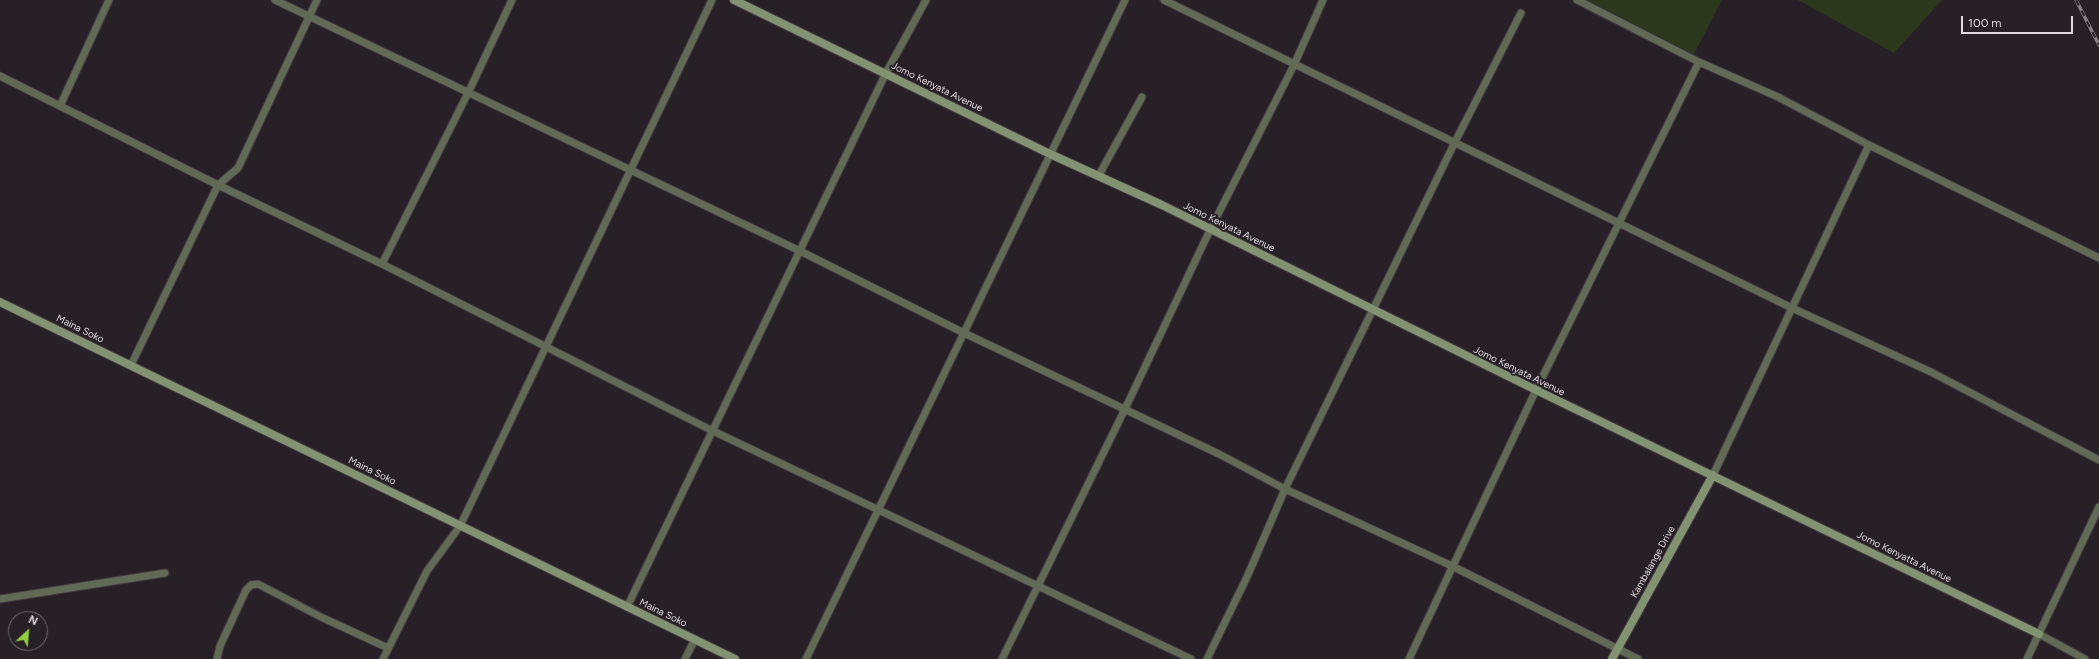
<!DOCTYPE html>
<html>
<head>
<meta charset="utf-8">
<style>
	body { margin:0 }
	#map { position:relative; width:2099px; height:659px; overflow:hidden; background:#282027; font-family:Figtree,sans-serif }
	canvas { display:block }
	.north { position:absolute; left:8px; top:611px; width:40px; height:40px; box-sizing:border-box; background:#282027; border:1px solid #716a71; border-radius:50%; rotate:26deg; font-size:11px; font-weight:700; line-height:16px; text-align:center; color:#dfdadf }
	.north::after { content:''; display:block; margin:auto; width:14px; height:18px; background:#92cd3f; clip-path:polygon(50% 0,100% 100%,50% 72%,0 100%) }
	.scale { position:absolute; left:1961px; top:16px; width:112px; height:18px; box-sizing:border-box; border:2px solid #dfdadf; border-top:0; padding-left:5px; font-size:12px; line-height:14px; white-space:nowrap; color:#dfdadf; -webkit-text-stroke:3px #282027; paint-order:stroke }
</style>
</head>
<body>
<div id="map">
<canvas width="2099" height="659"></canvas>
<div class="north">N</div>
<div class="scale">100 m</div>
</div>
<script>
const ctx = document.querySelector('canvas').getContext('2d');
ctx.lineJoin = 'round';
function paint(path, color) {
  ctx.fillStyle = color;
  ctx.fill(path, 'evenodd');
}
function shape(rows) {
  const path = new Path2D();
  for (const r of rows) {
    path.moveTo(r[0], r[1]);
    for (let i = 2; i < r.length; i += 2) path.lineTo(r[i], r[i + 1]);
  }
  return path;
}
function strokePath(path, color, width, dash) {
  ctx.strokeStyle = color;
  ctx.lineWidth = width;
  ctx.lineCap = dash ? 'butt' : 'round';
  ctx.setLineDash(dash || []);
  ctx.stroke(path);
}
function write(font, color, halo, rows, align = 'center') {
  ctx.font = font + ' Figtree,sans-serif';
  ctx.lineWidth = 4;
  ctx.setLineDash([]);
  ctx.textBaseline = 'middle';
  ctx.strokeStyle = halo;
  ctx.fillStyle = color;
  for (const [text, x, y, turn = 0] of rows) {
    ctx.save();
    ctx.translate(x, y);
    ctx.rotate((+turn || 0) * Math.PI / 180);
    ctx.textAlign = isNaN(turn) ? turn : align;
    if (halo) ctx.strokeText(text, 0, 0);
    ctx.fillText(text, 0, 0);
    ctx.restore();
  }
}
const green = shape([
	[1587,0,1722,0,1694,54],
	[1798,0,1942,0,1894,53]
]);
const street = shape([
	[275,0,800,251,964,333,1219,454,1285,489,1452,566,1638,659],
	[1164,0,1792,308,1931,372,2099,460],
	[1577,0,1699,62,1778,97,1869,145,2099,258],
	[0,76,218,185,382,264,711,430,1191,659],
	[60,106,109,0],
	[1099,175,1142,97],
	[382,264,469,91,512,0],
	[131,365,218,185,238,168,317,0],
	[1713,475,1869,145],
	[0,599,165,573],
	[627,607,886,73,926,0],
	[2039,634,2085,659],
	[217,659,220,646,246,590,251,585,258,584,321,617,388,648],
	[383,659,427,571,460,526,712,0],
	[685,659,695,639],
	[806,659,1125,0],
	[1002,659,1125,409,1210,230,1294,65,1323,0],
	[1207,659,1247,577,1285,489,1454,144,1521,13],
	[1409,659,1536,390,1699,62],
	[2027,659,2099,507]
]);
const secondary = shape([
	[734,0,1050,154,1162,205,1536,390,2039,634],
	[0,302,735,659],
	[1612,659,1713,475]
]);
const rail = shape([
	[2076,0,2099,45]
]);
const streetNames = [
	["Jomo Kenyata Avenue",937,87,26],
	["Jomo Kenyata Avenue",1229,227,26],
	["Maina Soko",80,329,26],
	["Jomo Kenyata Avenue",1519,371,26],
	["Maina Soko",372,471,26],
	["Jomo Kenyatta Avenue",1904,557,26],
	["Kambalange Drive",1653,562,-61],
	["Maina Soko",663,613,26]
];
paint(green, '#2b381b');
strokePath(street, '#423a41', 9);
strokePath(secondary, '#423a41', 10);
strokePath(street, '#606a55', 7);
strokePath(secondary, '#829371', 8);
strokePath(rail, '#857e84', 3.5);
strokePath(rail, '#282027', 2, [6]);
write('10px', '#dfdadf', '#282027', streetNames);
</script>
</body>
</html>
